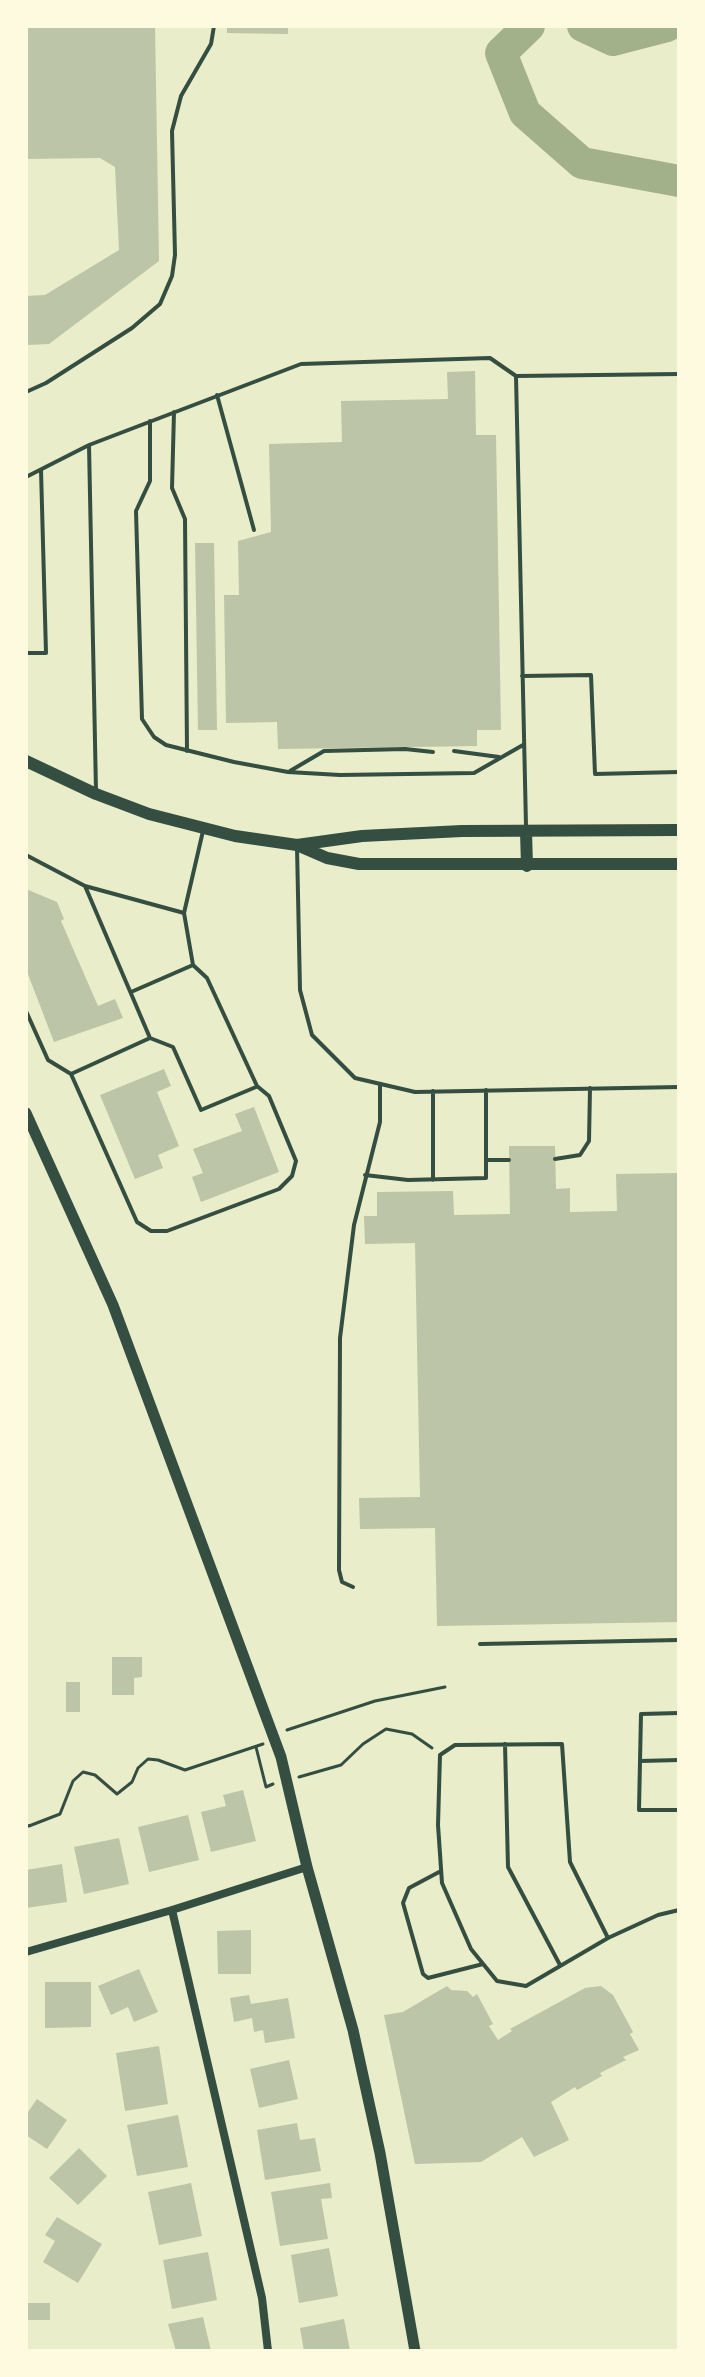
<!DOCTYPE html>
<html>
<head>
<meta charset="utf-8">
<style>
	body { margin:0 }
	#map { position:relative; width:705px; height:2377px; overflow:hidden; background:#e9edc9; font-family:"Alegreya Sans",sans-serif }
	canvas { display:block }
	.frame { position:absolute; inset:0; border:28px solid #fefae0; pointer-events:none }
</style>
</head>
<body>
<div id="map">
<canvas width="705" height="2377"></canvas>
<div class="frame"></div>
</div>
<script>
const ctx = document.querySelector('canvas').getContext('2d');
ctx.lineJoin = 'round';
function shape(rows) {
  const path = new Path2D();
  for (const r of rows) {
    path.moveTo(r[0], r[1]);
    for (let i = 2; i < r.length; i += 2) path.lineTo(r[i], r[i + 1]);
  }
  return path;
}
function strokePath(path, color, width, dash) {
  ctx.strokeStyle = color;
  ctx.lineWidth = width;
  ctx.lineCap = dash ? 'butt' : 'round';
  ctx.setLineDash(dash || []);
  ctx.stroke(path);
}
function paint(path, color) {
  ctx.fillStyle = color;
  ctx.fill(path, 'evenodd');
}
const river = shape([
	[529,26,501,53,525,113,582,163,679,181],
	[583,26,613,40,667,26]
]);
const building = shape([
	[26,26,155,26,159,261,49,344,26,345,26,296,45,295,119,250,115,167,100,158,26,159],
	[227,26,288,26,288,34,227,33],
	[475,371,476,435,496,435,501,730,477,730,477,746,278,749,277,722,226,723,224,595,239,595,238,541,271,532,269,444,342,442,341,401,448,399,447,372],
	[195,543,214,543,217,730,198,730],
	[26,889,57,902,64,919,61,921,98,1006,115,999,123,1018,54,1042,26,969],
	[164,1069,171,1086,157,1092,179,1146,158,1155,163,1168,135,1179,100,1095],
	[254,1107,279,1172,201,1202,192,1177,203,1173,193,1149,242,1131,235,1114],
	[509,1146,555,1146,556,1189,570,1188,570,1212,617,1211,616,1174,679,1173,679,1622,437,1626,435,1528,360,1529,359,1498,420,1497,415,1243,365,1244,364,1216,377,1216,377,1192,453,1191,454,1215,510,1214],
	[112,1657,142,1657,142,1677,134,1678,134,1695,112,1695],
	[66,1682,80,1682,80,1712,66,1712],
	[243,1790,256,1841,211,1852,201,1812,226,1806,223,1795],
	[188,1815,199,1860,149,1872,138,1827],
	[119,1838,129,1884,84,1894,74,1847],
	[62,1864,67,1902,26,1908,26,1870],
	[251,1930,251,1974,218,1974,217,1931],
	[139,1969,158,2012,134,2022,128,2007,111,2015,98,1986],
	[45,1982,91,1982,91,2027,45,2028],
	[447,1986,451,1990,467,1991,473,1997,477,1994,493,2024,489,2026,498,2040,512,2031,510,2029,585,1988,601,1986,613,1995,633,2032,630,2034,639,2050,623,2057,626,2060,600,2073,602,2076,577,2090,575,2087,551,2102,569,2140,534,2157,522,2137,481,2162,415,2164,384,2015,403,2012],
	[249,1995,251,2004,288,1998,295,2038,265,2043,263,2030,254,2032,252,2018,234,2022,230,1998],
	[159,2046,168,2104,125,2111,116,2053],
	[289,2060,298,2099,259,2108,250,2069],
	[37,2099,67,2120,47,2149,26,2135,26,2115],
	[178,2115,188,2167,137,2176,127,2125],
	[297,2123,300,2140,315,2138,321,2171,265,2180,257,2130],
	[79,2148,107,2176,78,2205,49,2178],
	[191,2183,202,2236,159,2245,148,2192],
	[330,2183,332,2198,321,2199,328,2239,280,2246,271,2192],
	[57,2217,102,2244,78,2283,43,2262,55,2241,45,2235],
	[329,2248,338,2296,299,2303,291,2255],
	[208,2252,217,2300,172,2309,163,2260],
	[26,2303,50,2303,50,2320,26,2320],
	[203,2317,211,2351,176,2351,168,2324],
	[344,2319,350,2351,304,2351,300,2328]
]);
const path = shape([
	[287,1730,375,1701,445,1687],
	[256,1747,266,1787,273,1784],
	[299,1777,341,1765,363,1744,386,1729,412,1734,432,1748],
	[26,1825,29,1826,60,1814,73,1781,83,1772,95,1775,117,1794,132,1782,138,1768,148,1759,158,1760,185,1770,263,1744]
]);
const service = shape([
	[26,392,46,383,132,328,160,304,172,276,175,255,172,131,181,96,211,44,214,26],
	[217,395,254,530],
	[174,412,172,488,185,519,187,751],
	[150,421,150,481,136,511,142,719,154,737,166,745,234,762,288,772,340,775,474,773,523,745],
	[89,445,96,791],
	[26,477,89,445,301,364,490,358,516,376],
	[26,653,46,653,41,470],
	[522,676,591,675,595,774,679,772],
	[454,751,499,757],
	[290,771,324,751,405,749,433,752],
	[526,826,516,376,679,374],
	[297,847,300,990,312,1035,355,1078,415,1092,679,1087],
	[26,855,85,886],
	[184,913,85,886,150,1038,71,1074,137,1222,151,1231,167,1231,279,1189,292,1176,296,1161,269,1096,257,1086,207,978,193,965,184,913,203,831],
	[131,992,193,965],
	[26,1011,48,1060,71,1074],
	[150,1038,173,1047,201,1110,256,1087],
	[433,1091,433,1180],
	[555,1159,580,1155,589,1141,590,1088],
	[486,1160,509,1160],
	[365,1175,408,1180,486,1178,486,1090],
	[353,1587,342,1582,339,1570,340,1338,354,1225,380,1122,380,1084],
	[480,1644,679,1640],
	[679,1713,641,1714,640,1761,679,1760],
	[505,1744,508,1867,560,1965],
	[640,1761,639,1810,679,1810],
	[441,1871,409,1888,403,1903,423,1974,428,1978,483,1964],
	[608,1938,570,1862,562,1744,455,1745,440,1755,438,1825,442,1883,471,1949,497,1981,526,1986,608,1938,658,1915,679,1910]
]);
const minor = shape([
	[172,1910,262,2298,268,2351],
	[26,1952,172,1910,307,1867]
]);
const tertiary = shape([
	[26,1113,113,1305,281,1757,307,1867,353,2030,380,2153,415,2351]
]);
const secondary = shape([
	[26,761,96,794,149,814,235,836,297,845,327,858,359,864,679,864],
	[526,831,527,866],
	[297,845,362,836,462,831,679,830]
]);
strokePath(river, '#a3b18a', 32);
paint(building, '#bcc5a7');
strokePath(path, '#344e41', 3);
strokePath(service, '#344e41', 4);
strokePath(minor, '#344e41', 8);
strokePath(tertiary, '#344e41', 11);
strokePath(secondary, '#344e41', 12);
</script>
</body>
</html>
